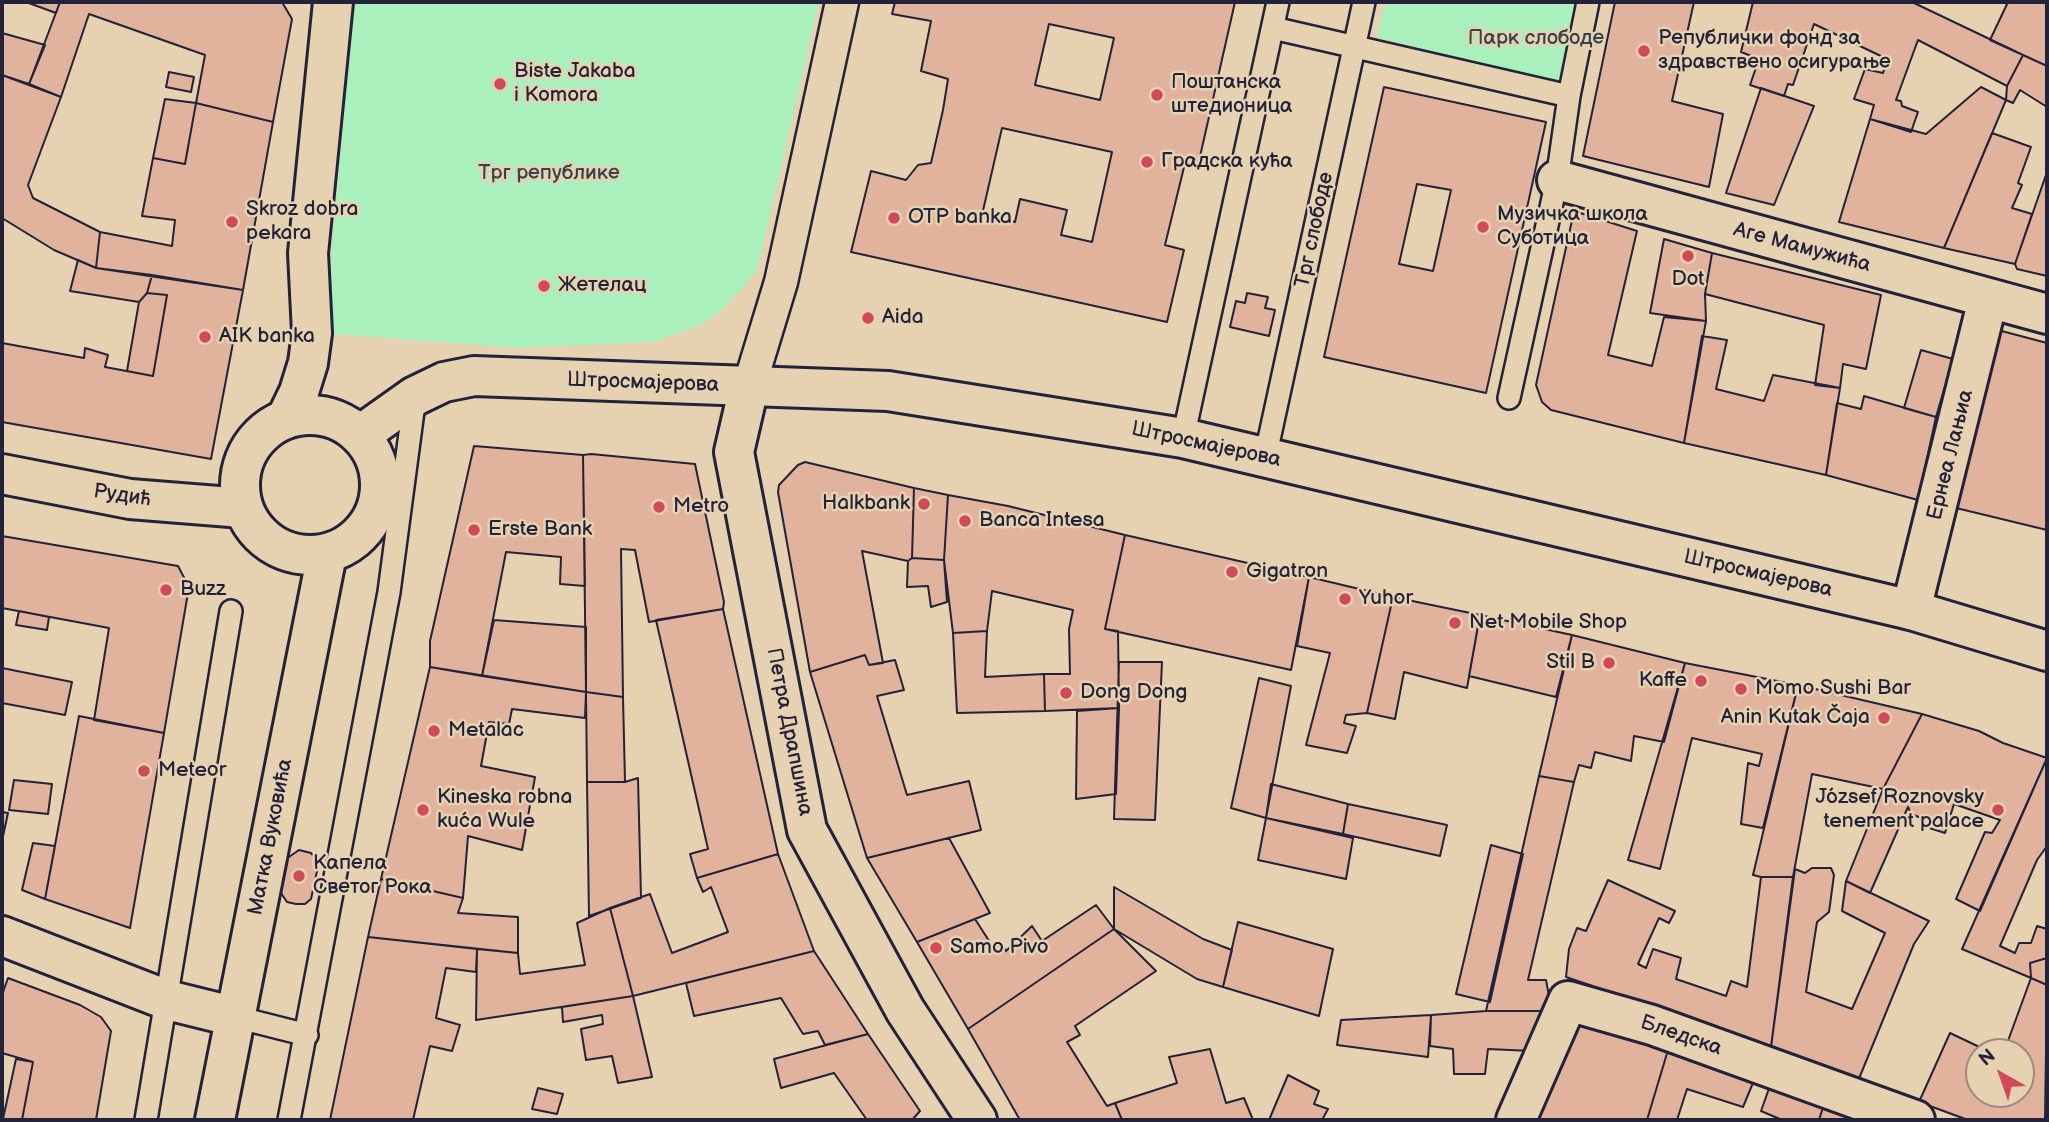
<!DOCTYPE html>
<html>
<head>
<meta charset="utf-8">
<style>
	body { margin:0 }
	#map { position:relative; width:2049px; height:1122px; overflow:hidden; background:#e6d2b0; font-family:"Balsamiq Sans",sans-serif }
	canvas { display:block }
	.frame { position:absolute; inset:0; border:4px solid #22223b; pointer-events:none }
	.north { position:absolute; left:1965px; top:1038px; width:70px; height:70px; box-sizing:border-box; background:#e6d2b0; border:2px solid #988c81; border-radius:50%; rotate:320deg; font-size:19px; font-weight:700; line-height:28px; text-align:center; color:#22223b }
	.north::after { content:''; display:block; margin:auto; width:24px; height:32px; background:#d1495b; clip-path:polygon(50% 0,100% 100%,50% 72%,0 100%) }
</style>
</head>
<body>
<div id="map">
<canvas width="2049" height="1122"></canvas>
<div class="frame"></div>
<div class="north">N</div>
</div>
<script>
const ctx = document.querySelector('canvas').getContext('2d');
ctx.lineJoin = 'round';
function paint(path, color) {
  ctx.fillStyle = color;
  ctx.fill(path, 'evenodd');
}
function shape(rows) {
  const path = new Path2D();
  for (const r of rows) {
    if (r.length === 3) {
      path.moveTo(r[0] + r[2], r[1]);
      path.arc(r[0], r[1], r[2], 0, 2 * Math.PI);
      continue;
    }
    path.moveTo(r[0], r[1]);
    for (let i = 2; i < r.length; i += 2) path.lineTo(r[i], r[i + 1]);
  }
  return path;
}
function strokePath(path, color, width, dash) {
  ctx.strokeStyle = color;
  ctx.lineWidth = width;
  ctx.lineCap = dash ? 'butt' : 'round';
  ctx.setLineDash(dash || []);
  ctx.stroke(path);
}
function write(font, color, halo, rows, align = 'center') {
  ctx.font = font + ' "Balsamiq Sans",sans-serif';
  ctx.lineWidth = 5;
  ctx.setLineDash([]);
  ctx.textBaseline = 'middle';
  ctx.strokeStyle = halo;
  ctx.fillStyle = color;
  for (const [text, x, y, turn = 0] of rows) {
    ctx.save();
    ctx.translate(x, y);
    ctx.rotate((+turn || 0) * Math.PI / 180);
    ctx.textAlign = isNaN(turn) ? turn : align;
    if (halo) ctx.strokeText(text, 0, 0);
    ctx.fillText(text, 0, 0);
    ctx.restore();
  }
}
const green = shape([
	[354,2,819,2,757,271,720,312,698,326,653,342,516,348,324,333],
	[1385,2,1584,2,1564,83,1377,38]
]);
const building = shape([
	[26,2,60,2,56,13,26,2],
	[60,2,282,2,292,19,273,122,196,103,205,55,89,14,61,97,29,84,60,2],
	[895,2,1235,2,1199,161,1186,159,1165,245,1184,250,1167,322,851,252,871,171,906,180,918,165,931,163,943,110,948,79,921,71,931,21,892,14,895,2],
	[1049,24,1114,38,1100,100,1035,85,1049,24],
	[1002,128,1112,152,1092,242,1061,235,1067,210,1020,199,1015,222,982,215,1002,128],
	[1615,2,1694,2,1672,101,1723,114,1709,187,1583,156,1615,2],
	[1753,2,1912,2,2023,55,2007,86,1918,40,1896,100,1901,101,1902,106,1918,112,1911,132,1870,119,1874,105,1854,99,1865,69,1883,73,1887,59,1814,24,1793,85,1788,84,1784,96,1750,85,1759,59,1741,52,1753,2],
	[2008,2,2047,2,2047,66,1990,40,2008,2],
	[2,33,45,45,29,84,2,75,2,33],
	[2023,55,2047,66,2047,107,2020,90,2013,103,2006,100,2007,86,2023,55],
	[169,72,194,77,191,92,166,87,169,72],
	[2,75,61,97,28,185,33,198,100,232,96,268,54,250,2,218,2,75],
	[1384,87,1546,122,1486,393,1324,357,1384,87],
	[1417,184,1451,190,1433,271,1399,264,1417,184],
	[1981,87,2006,100,1944,248,1839,222,1870,119,1926,134,1981,87],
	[1761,88,1814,106,1774,205,1726,193,1761,88],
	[165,99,196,103,185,164,153,158,165,99],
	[196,103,273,122,243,290,96,268,100,232,172,246,175,220,142,216,153,158,185,164,196,103],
	[1992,133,2031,147,2018,183,2022,185,2012,208,2032,214,2015,264,1944,248,1992,133],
	[2047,172,2047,276,2017,269,2015,264,2047,172],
	[1574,211,1637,231,1608,355,1652,366,1664,317,1706,321,1684,443,1551,410,1542,402,1536,385,1574,211],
	[1664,239,1712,253,1705,294,1706,321,1650,313,1664,239],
	[1712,253,1881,295,1866,369,1843,364,1840,388,1815,385,1824,325,1705,294,1712,253],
	[78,260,96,268,152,275,147,293,139,302,70,291,78,260],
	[152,275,243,290,211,459,2,422,2,343,84,358,85,348,108,355,105,367,153,376,167,295,147,293,152,275],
	[147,293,167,295,153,376,127,371,139,302,147,293],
	[1247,293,1268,297,1265,308,1275,310,1269,336,1230,327,1236,301,1245,303,1247,293],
	[1994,329,2047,343,2047,530,1952,507,1994,329],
	[1702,336,1727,340,1716,389,1764,401,1773,375,1840,388,1826,475,1684,443,1702,336],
	[1921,350,1953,359,1936,417,1904,408,1921,350],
	[1864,396,1936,417,1918,500,1826,475,1837,403,1861,409,1864,396],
	[474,446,583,455,585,586,560,584,561,557,506,552,482,676,430,667,430,641,474,446],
	[591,454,695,464,724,602,723,609,649,622,635,550,621,549,623,697,586,692,583,455,591,454],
	[805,462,914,488,912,558,908,561,862,551,883,663,869,665,865,655,810,672,778,492,779,485,798,465,805,462],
	[914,488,948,495,944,560,912,558,914,488],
	[948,495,1008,506,1125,535,1105,629,1118,631,1119,708,1045,711,1044,674,1070,674,1069,629,1073,610,992,591,987,631,953,633,944,560,948,495],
	[1125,535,1309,577,1291,670,1105,629,1125,535],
	[2,536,178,566,189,587,164,733,94,720,109,628,2,608,2,536],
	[912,558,944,560,947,602,931,607,928,586,907,587,908,561,912,558],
	[1309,577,1393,597,1367,713,1346,715,1344,723,1356,726,1347,753,1306,745,1330,653,1297,646,1309,577],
	[1393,597,1480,615,1467,688,1404,672,1395,719,1367,713,1393,597],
	[723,609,778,854,697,878,690,854,708,849,656,620,723,609],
	[19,611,49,617,47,630,16,625,19,611],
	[1480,615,1572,635,1556,697,1469,676,1480,615],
	[494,620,586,627,586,692,482,676,494,620],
	[987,631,985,677,1044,674,1045,711,957,713,953,633,987,631],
	[1572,635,1685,663,1664,742,1634,736,1631,761,1595,752,1591,768,1579,765,1574,782,1539,776,1572,635],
	[865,655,869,665,895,660,904,690,877,696,907,795,969,781,981,830,867,858,810,672,865,655],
	[1119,662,1162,662,1155,820,1114,819,1119,662],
	[1685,663,1798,685,1763,828,1741,824,1748,763,1759,766,1762,754,1692,738,1660,869,1628,860,1685,663],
	[430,667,586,692,585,718,512,709,509,724,489,722,481,766,535,777,522,850,468,836,463,898,381,879,430,667],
	[2,668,72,682,65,715,2,703,2,668],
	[1259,678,1291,686,1266,818,1231,808,1259,678],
	[1798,685,1922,714,1883,789,1812,774,1793,877,1761,877,1753,875,1798,685],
	[586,692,623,697,625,782,587,782,586,692],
	[1119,708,1116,794,1076,799,1077,711,1119,708],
	[1922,714,1979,731,2003,743,2047,758,1980,911,1956,899,1985,832,1992,833,2000,820,1954,804,1945,833,1923,826,1924,819,1911,814,1908,807,1870,893,1846,881,1883,789,1922,714],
	[79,716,164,733,130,928,45,899,79,716],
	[2047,758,2047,846,2037,860,2000,946,2015,953,2019,943,2031,943,2037,926,2047,929,2047,958,2030,963,2031,978,1962,949,2047,758],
	[1539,776,1574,782,1528,980,1546,980,1550,1001,1545,1011,1486,1011,1539,776],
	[638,778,641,898,589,916,587,782,625,782,638,778],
	[14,780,52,784,48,814,9,810,14,780],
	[1271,784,1348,804,1343,834,1266,818,1271,784],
	[1348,804,1447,825,1440,856,1343,834,1348,804],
	[2,812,8,813,2,841,2,812],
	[1266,818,1353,838,1346,879,1258,860,1266,818],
	[949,838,990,913,917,942,867,858,949,838],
	[33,843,55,846,45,899,22,890,33,843],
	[1491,845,1523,854,1490,1002,1456,994,1491,845],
	[299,850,311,853,319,862,311,899,305,904,296,904,287,902,279,890,286,859,299,850],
	[778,854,814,951,633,996,610,908,650,894,672,953,728,932,711,887,703,892,697,878,778,854],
	[1812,868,1831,868,1834,875,1829,912,1817,922,1806,992,1852,1009,1885,933,1842,911,1846,881,1929,921,1914,944,1858,1081,1771,1047,1795,869,1805,873,1812,868],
	[1761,877,1793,877,1771,1047,1566,977,1569,949,1577,928,1586,931,1608,880,1675,911,1669,923,1659,918,1638,964,1646,968,1653,949,1681,958,1676,979,1726,996,1731,981,1747,987,1761,877],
	[381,879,463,898,458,913,518,917,518,953,368,937,381,879],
	[1114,887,1203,939,1232,950,1223,987,1197,979,1114,929,1114,887],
	[1096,905,1114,929,968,1029,917,942,975,919,993,947,1001,943,1006,951,1032,926,1042,941,1096,905],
	[610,908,633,996,476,1020,477,949,518,953,520,974,585,965,577,923,610,908],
	[1238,922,1333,949,1319,1016,1223,987,1238,922],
	[1114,929,1156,971,1075,1026,1080,1035,1067,1042,1107,1106,1115,1103,1122,1120,1020,1120,968,1029,1114,929],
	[368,937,477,949,476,972,446,968,436,1018,460,1025,452,1051,430,1046,413,1120,330,1120,368,937],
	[814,951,868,1034,825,1045,818,1031,803,1034,781,998,694,1016,686,983,814,951],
	[2047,958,2047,985,2031,978,2030,963,2047,958],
	[8,978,80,1005,101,1017,111,1031,96,1120,22,1120,33,1062,2,1053,2,995,8,978],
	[2031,978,2047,985,2045,1120,1968,1120,1919,1102,1950,1033,1990,1052,1979,1052,1979,1094,2021,1094,2021,1052,1995,1052,2005,1049,2031,978],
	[633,996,652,1077,618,1083,612,1056,586,1060,581,1029,603,1024,602,1015,563,1022,562,1007,633,996],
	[1486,1011,1545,1011,1532,1051,1488,1049,1485,1074,1454,1074,1453,1049,1430,1046,1431,1015,1486,1011],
	[1431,1015,1428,1057,1337,1045,1341,1020,1431,1015],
	[1582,1019,1668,1050,1647,1120,1538,1120,1582,1019],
	[868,1034,920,1111,912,1120,867,1120,834,1073,781,1088,774,1059,868,1034],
	[1210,1049,1226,1103,1244,1098,1253,1120,1122,1120,1115,1103,1177,1083,1169,1057,1210,1049],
	[1668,1050,1755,1078,1743,1107,1687,1089,1677,1120,1647,1120,1668,1050],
	[16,1059,33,1062,22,1120,9,1120,3,1119,16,1059],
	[1288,1075,1319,1091,1314,1104,1328,1109,1322,1120,1269,1120,1288,1075],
	[1771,1083,1824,1104,1819,1120,1782,1120,1761,1111,1771,1083],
	[538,1088,563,1094,557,1114,532,1109,538,1088],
	[1824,1104,1868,1120,1819,1120,1824,1104]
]);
const service = shape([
	[1273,28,1569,96],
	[1509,398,1557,180,1569,96,1588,2],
	[1183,438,1278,2],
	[1265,458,1364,2],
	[236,1017,307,1035],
	[146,1120,231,611],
	[289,1120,389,592,415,396]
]);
const pedestrian = shape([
	[749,387,781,282,842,2]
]);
const minor = shape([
	[1557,180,2047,314],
	[749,387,734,452,807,830,905,1010,977,1120],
	[286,419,299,392,308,363,312,333,308,253,333,2],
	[1911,610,1988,299],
	[1516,1120,1568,1001,1652,1025,1915,1120]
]);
const tertiary = shape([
	[310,485,70],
	[360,435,415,396,444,382,474,376,888,391,1183,438,1911,610,2047,651],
	[2,474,130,499,243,508],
	[2,936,167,1000,236,1017],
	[215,1120,327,554]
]);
const markers = [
	[1644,51,7,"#d1495b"],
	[500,84,7,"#d1495b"],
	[1157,95,7,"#d1495b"],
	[1147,162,7,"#d1495b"],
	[894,218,7,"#d1495b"],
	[232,222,7,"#d1495b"],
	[1483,227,7,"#d1495b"],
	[1688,256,7,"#d1495b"],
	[544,286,7,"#d1495b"],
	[868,318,7,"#d1495b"],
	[205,337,7,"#d1495b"],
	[924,504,7,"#d1495b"],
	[659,507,7,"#d1495b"],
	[965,521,7,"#d1495b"],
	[474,530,7,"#d1495b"],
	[1232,572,7,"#d1495b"],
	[166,590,7,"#d1495b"],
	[1345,599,7,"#d1495b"],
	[1455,623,7,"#d1495b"],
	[1609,663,7,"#d1495b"],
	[1701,681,7,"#d1495b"],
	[1741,689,7,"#d1495b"],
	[1066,693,7,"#d1495b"],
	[1884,718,7,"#d1495b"],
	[434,731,7,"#d1495b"],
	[144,771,7,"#d1495b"],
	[423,810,7,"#d1495b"],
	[1998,810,7,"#d1495b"],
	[299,876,7,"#d1495b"],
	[936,948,7,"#d1495b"]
];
const parkNames = [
	["Парк слободе",1536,39],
	["Трг републике",549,174]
];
const poiNames = [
	["Републички фонд за",1658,39],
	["здравствено осигурање",1658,63],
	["Biste Jakaba",514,72],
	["i Komora",514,96],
	["Поштанска",1171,83],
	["штедионица",1171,107],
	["Градска кућа",1161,162],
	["Skroz dobra",246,210],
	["pekara",246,234],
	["Музичка школа",1497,215],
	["Суботица",1497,239],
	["OTP banka",908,218],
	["Dot",1688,280,"center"],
	["Жетелац",558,286],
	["Aida",882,318],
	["AIK banka",219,337],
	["Halkbank",910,504,"right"],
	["Metro",673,507],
	["Banca Intesa",979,521],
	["Erste Bank",488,530],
	["Gigatron",1246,572],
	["Buzz",180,590],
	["Yuhor",1359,599],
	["Net Mobile Shop",1469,623],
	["Stil B",1595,663,"right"],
	["Kaffe",1687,681,"right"],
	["Momo Sushi Bar",1755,689],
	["Dong Dong",1080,693],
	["Anin Kutak Čaja",1870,718,"right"],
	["Metalac",448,731],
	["Meteor",158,771],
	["Kineska robna",437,798],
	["kuća Wule",437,822],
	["József Roznovsky",1984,798,"right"],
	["tenement palace",1984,822,"right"],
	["Капела",313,864],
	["Светог Рока",313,888],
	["Samo Pivo",950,948]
];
const streetNames = [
	["Трг слободе",1315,230,-78],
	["Аге Мамужића",1802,248,15],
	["Штросмајерова",643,383,2],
	["Штросмајерова",1206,445,12],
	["Ернеа Лањиа",1951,455,-76],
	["Рудић",122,496,9],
	["Штросмајерова",1758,574,13],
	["Петра Драпшина",789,732,79],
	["Матка Вуковића",271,837,-79],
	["Бледска",1681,1036,19]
];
paint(green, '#a9f0bd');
paint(building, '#e2b39c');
strokePath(building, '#22223b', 2);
strokePath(service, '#22223b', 26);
strokePath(pedestrian, '#22223b', 37);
strokePath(minor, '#22223b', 44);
strokePath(tertiary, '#22223b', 44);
strokePath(service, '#e6d2b0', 21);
strokePath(pedestrian, '#e6d2b0', 32);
strokePath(minor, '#e6d2b0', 38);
strokePath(tertiary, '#e6d2b0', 38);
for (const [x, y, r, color] of markers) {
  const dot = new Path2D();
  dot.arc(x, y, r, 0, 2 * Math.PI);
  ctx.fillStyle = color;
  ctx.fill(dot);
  strokePath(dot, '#e6d2b0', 2.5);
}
write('21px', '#36414e', '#e6d2b0', parkNames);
write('21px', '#22223b', '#e6d2b0', poiNames, 'left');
write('21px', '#22223b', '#e6d2b0', streetNames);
</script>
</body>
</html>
